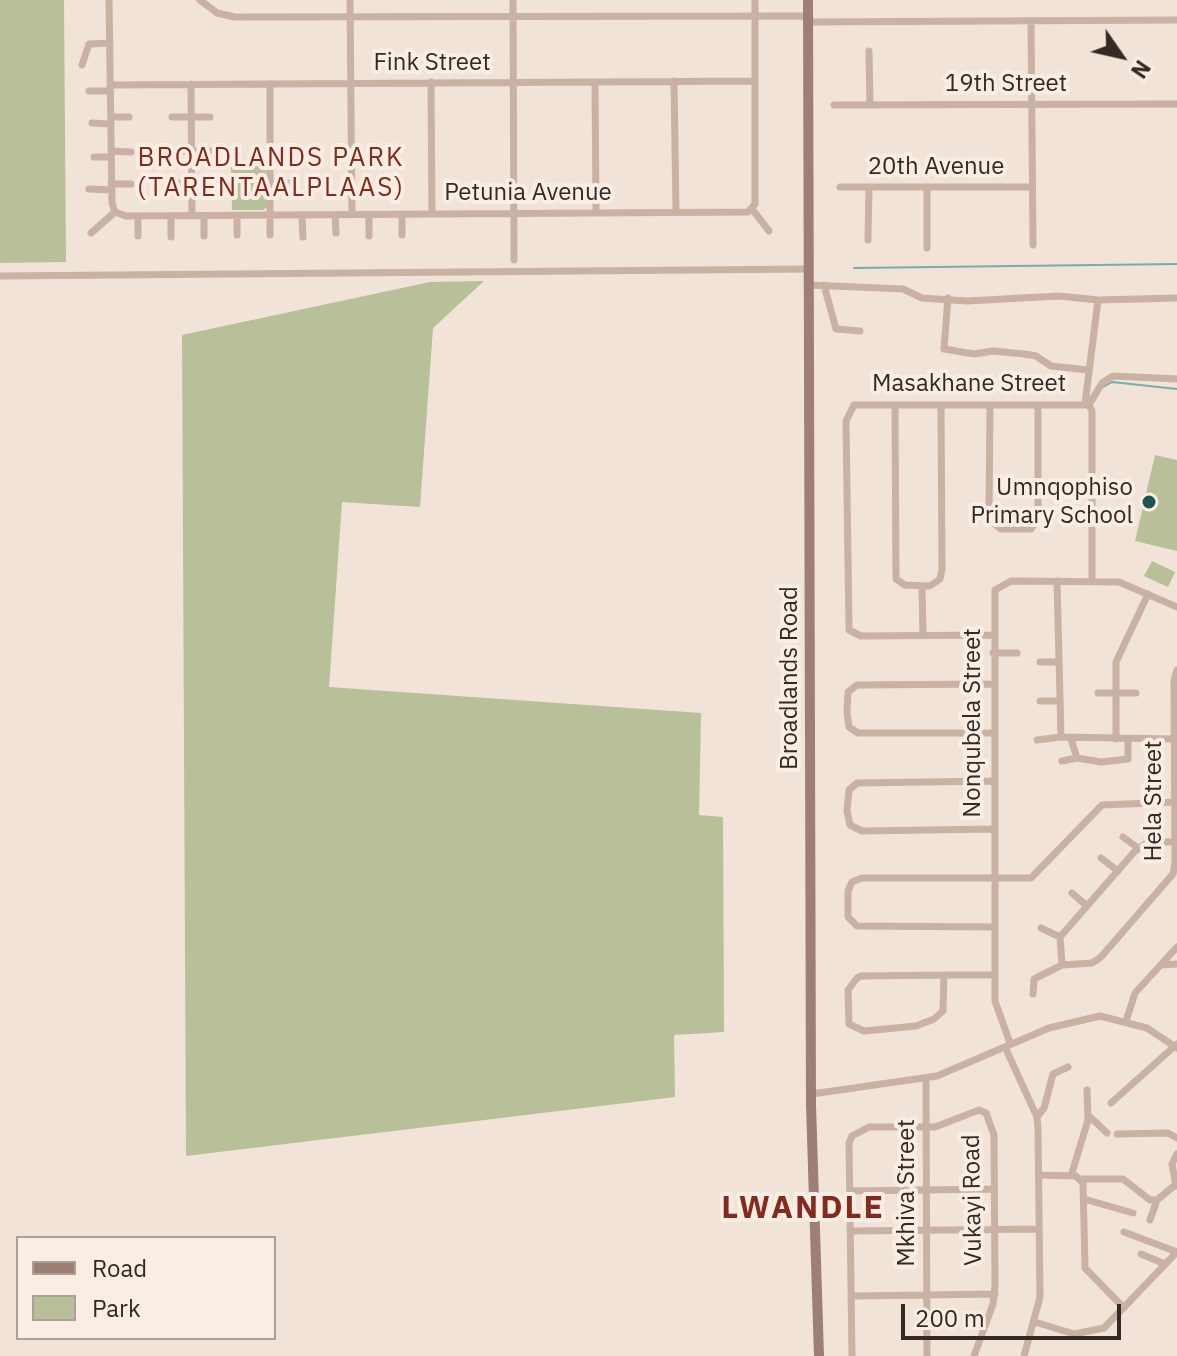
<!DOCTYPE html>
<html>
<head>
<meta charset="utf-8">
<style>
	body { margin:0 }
	#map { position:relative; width:1177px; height:1356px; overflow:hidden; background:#f1e3d8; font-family:"IBM Plex Sans",sans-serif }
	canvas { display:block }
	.legend { position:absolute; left:16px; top:1236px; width:260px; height:104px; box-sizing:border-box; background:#f9ede4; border:2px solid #ab9f98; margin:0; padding:10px 14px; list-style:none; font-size:24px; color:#352926 }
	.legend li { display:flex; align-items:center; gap:16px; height:40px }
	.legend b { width:40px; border:2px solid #ab9f98 }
	.north { position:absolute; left:1081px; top:16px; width:80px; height:80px; -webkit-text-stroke:6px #f9ede4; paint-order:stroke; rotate:124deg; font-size:22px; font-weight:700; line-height:32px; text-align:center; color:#352926 }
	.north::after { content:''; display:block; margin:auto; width:28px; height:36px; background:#352926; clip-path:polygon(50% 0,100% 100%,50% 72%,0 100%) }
	.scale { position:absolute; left:901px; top:1304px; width:220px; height:36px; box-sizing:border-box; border:4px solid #352926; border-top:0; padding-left:10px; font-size:24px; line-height:28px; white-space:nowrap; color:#352926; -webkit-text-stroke:6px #f9ede4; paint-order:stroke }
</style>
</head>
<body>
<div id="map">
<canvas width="1177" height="1356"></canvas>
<ul class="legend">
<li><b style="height:10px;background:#9d7f76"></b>Road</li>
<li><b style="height:22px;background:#b7c098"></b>Park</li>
</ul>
<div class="north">N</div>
<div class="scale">200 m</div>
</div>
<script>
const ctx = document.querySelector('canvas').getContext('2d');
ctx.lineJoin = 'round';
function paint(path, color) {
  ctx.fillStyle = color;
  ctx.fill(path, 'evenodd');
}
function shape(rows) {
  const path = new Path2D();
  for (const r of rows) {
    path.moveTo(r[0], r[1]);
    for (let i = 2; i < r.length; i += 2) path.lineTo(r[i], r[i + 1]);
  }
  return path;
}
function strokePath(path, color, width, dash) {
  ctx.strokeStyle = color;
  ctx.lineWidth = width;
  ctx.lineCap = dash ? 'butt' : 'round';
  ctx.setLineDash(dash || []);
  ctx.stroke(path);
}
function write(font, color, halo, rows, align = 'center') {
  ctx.font = font + ' "IBM Plex Sans",sans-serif';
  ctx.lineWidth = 8;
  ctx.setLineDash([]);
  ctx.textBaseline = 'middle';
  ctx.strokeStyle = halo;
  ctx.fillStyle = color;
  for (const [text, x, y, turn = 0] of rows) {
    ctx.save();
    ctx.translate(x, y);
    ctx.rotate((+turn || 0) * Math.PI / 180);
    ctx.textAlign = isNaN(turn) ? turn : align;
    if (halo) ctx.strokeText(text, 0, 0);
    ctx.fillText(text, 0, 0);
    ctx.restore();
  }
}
const green = shape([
	[0,0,64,0,66,262,0,263],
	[266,166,267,207,263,210,232,210,231,167],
	[484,281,433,328,420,507,342,502,329,687,701,713,699,815,723,817,724,1032,674,1035,675,1097,186,1156,182,335,430,282],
	[1155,455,1177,460,1177,551,1135,541],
	[1152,561,1175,572,1168,587,1144,576]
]);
const stream = shape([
	[854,268,1177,264],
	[1103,387,1112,382,1177,389]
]);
const minor = shape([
	[109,0,112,203,115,212,126,216,748,212,755,204,755,0],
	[200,0,217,13,235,17,808,16],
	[350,0,352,215],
	[513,0,514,260],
	[1031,21,1033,245],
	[808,22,1177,20],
	[869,51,870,105],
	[82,65,89,44,110,43],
	[674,81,676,212],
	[431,82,432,214],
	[595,82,596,213],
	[191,84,192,216],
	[270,84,270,235],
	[110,85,755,81],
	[89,91,110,91],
	[834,105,1177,104],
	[111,117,129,117],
	[172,117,210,117],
	[92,123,111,124],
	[111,151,131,152],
	[169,151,210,151],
	[94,157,111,157],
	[173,183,192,183],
	[270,183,291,183],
	[111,184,131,184],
	[840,187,1032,187],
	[89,189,111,190],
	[752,209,769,231],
	[402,214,402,235],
	[302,215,303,237],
	[335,215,336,233],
	[369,215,369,236],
	[204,216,204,236],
	[237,216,237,235],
	[91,233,115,212],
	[138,236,138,216],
	[171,237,171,216],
	[868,240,869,187],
	[927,248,927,187],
	[0,276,809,269],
	[809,285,903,289,922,298,967,301,1059,296,1098,300,1177,298],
	[824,285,836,329,860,331],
	[948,298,944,349,974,354,993,351,1024,354,1036,356,1051,366,1088,370],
	[1085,404,1098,300],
	[895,405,896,579,905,585,930,586,940,579,942,569,941,405],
	[990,405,989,513,993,523,1001,529,1031,529,1038,519,1038,405],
	[1089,405,1102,383,1113,376,1177,379],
	[1057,581,1061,737,1174,739],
	[922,586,923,636],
	[993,635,861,636,849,630,846,421,854,405,1089,405,1092,411,1092,580],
	[993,653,1017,653],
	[1040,662,1058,662],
	[992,684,857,685,848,692,847,712,849,727,858,733,993,733],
	[1098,693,1136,693],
	[1040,701,1058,701],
	[1071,739,1077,758,1101,762,1128,759,1128,739],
	[1116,739,1116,662,1148,594],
	[1037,740,1061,737],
	[1062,761,1077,758],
	[993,781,857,783,849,790,847,811,850,825,862,831,994,829],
	[1123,837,1138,848],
	[1175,842,1148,842,1135,851,1060,937,1062,965,1092,963,1100,958,1173,874,1175,863,1174,681,1177,670],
	[1101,858,1118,871],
	[1072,893,1087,906],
	[994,927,857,926,848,917,848,891,852,882,862,878,1031,878,1102,805,1177,802],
	[1041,928,1060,937],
	[1161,965,1177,964],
	[944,975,943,1011,934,1019,916,1026,864,1031,849,1024,848,990,857,978,861,976,944,975,994,975],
	[1033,994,1034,979,1062,965],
	[1126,1021,1135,993,1177,947],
	[1010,1043,995,1001,995,590,1011,581,1119,582,1177,607],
	[1005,1047,1037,1117,1038,1129,1040,1297,1024,1356],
	[926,1078,927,1356],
	[812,1094,937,1076,1049,1028,1100,1016,1147,1028,1177,1048],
	[1111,1103,1177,1044],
	[1088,1115,1107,1133],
	[1037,1117,1044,1108,1053,1074,1068,1067],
	[1117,1134,1168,1133,1177,1138],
	[1039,1175,1076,1176,1083,1183,1085,1268,1124,1308],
	[1071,1176,1088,1120,1087,1090],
	[1080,1179,1123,1179,1150,1200,1157,1200,1175,1185],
	[1176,1186,1172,1164,1177,1154],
	[850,1191,994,1189],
	[1084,1199,1133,1213],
	[1150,1220,1157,1200],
	[851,1231,1039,1229],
	[1141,1254,1165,1264],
	[852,1296,995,1294],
	[1035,1322,1074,1334,1104,1328,1177,1252,1124,1232],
	[852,1356,849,1143,852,1136,869,1127,935,1127,979,1110,986,1113,994,1135,995,1285,993,1304,974,1356]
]);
const secondary = shape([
	[808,0,811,1105,819,1356]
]);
const markers = [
	[1149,502,8,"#1c5653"]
];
const streetNames = [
	["Fink Street",432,63],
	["19th Street",1006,84],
	["20th Avenue",936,167],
	["Petunia Avenue",528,193],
	["Masakhane Street",969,384],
	["Broadlands Road",790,678,-90],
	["Nonqubela Street",973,723,-90],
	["Hela Street",1154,801,-90],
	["Mkhiva Street",907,1193,-90],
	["Vukayi Road",973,1200,-91]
];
const poiNames = [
	["Umnqophiso",1133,488],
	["Primary School",1133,516]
];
const neighbourhoodNames = [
	["BROADLANDS PARK",271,158],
	["(TARENTAALPLAAS)",271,188]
];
const districtNames = [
	["LWANDLE",803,1209]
];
paint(green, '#b7c098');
strokePath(stream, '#77aeaa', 2);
strokePath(minor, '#c9b1a4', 7);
strokePath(secondary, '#9d7f76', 10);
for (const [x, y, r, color] of markers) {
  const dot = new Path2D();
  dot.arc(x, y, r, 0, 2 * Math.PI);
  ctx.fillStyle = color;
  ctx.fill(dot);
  strokePath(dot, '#f9ede4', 3);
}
write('24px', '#352926', '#f9ede4', streetNames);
write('24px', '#352926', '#f9ede4', poiNames, 'right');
ctx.letterSpacing = '2px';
write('26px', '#842b1f', '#f9ede4', neighbourhoodNames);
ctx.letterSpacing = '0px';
ctx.letterSpacing = '2px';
write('bold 32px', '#842b1f', '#f9ede4', districtNames);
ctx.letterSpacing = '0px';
</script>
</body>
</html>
